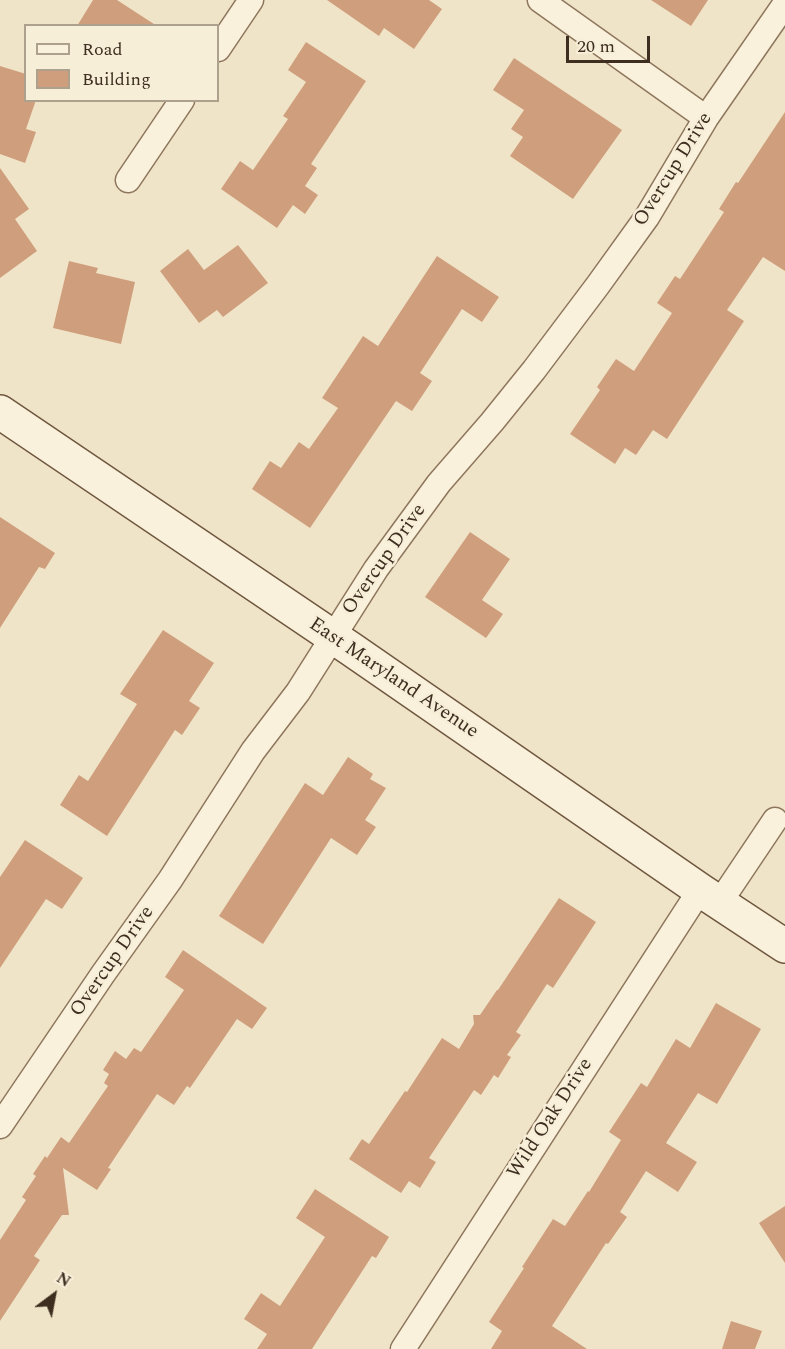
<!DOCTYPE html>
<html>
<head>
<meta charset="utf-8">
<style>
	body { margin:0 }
	#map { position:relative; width:785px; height:1349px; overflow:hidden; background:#f0e4c8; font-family:Spectral,serif }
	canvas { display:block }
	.legend { position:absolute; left:24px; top:24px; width:195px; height:78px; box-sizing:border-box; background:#f7eed8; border:2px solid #ada18e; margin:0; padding:8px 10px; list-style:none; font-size:18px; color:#3d2e20 }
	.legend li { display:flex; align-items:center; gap:12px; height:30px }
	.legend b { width:30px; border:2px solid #ada18e }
	.north { position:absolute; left:24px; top:1265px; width:60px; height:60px; -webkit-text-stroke:4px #f7eed8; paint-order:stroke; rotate:32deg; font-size:16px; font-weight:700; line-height:24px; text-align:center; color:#3d2e20 }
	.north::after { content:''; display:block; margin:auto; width:21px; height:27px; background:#3d2e20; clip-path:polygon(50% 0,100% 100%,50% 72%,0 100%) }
	.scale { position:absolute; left:566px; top:36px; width:84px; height:27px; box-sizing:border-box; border:3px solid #3d2e20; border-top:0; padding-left:8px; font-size:18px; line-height:21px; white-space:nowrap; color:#3d2e20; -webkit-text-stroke:4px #f7eed8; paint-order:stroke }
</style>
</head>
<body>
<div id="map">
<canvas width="785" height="1349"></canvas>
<ul class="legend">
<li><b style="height:8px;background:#faf1dc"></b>Road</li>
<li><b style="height:16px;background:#cf9f7d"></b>Building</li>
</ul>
<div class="north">N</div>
<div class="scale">20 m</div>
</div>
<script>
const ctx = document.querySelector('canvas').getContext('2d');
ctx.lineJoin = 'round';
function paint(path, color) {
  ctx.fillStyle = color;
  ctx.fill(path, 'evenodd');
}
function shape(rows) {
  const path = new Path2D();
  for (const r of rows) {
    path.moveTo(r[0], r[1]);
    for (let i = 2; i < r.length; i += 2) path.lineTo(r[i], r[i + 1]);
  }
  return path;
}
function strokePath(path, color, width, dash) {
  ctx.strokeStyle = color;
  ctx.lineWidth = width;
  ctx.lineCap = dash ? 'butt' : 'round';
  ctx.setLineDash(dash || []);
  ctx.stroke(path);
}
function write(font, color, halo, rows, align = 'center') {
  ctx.font = font + ' Spectral,serif';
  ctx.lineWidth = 5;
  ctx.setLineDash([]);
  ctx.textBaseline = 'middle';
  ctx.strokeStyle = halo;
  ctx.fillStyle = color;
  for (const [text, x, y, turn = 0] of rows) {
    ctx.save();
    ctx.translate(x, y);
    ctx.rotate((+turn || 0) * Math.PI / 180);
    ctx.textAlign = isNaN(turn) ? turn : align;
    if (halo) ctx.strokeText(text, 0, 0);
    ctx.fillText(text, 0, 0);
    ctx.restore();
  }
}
const building = shape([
	[93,0,117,0,157,26,77,26],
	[327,0,429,0,442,9,414,49,384,28,379,36],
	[651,0,708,0,691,26],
	[306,42,366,81,311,164,317,168,305,186,318,195,305,214,293,205,277,228,221,189,240,161,253,170,288,119,283,116,306,82,288,70],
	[514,58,622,130,573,199,510,156,523,137,511,129,524,110,493,90],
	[0,66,26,74,26,100,36,100,26,129,36,132,25,163,0,154],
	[785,112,785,271,763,257,727,310,744,321,667,439,653,430,636,455,625,448,615,464,570,434,600,390,597,387,616,359,634,371,672,313,657,303,675,276,680,279,724,212,719,209,736,182,738,183],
	[0,168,29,209,15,219,37,251,0,278],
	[238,245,268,283,223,317,217,310,199,323,160,271,188,249,204,270],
	[437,256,499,297,482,322,462,309,420,373,432,381,412,411,396,401,310,528,252,489,270,461,281,468,299,442,309,449,338,408,322,398,363,336,378,346],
	[69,261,98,268,96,273,135,282,121,344,53,328],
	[0,517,55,553,45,569,39,567,0,628],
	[470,532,510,559,482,600,503,614,486,638,425,597],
	[163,630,214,663,189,701,200,708,182,735,175,730,107,836,60,805,79,775,88,781,137,704,120,694],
	[348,757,373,774,370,779,386,788,365,820,376,827,357,855,331,838,263,944,219,916,305,783,323,795],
	[25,840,83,878,62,909,46,899,0,968,0,877],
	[559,898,596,922,553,988,547,984,516,1032,521,1035,507,1055,511,1057,498,1078,494,1075,481,1095,474,1090,429,1158,436,1162,420,1188,409,1181,401,1193,349,1159,362,1139,369,1144,405,1091,407,1092,442,1038,459,1049,474,1024,473,1015,480,1015,497,990,498,990],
	[183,950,267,1008,252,1029,237,1019,190,1088,187,1086,174,1105,157,1094,108,1168,111,1169,97,1190,63,1168,69,1215,62,1215,34,1256,40,1260,0,1321,0,1240,26,1200,22,1197,36,1176,33,1174,45,1156,47,1158,61,1137,69,1143,108,1086,104,1083,109,1074,103,1070,115,1051,126,1059,134,1048,141,1052,184,990,165,977],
	[716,1003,761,1029,717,1104,698,1093,666,1143,697,1162,678,1192,646,1171,620,1212,627,1217,608,1244,606,1243,552,1326,587,1349,491,1349,502,1331,489,1322,524,1268,522,1267,553,1219,565,1226,588,1191,589,1192,621,1140,609,1132,641,1083,647,1087,676,1039,690,1048],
	[315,1189,389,1237,376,1258,372,1256,312,1349,257,1349,267,1334,244,1319,261,1293,280,1306,325,1237,296,1218],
	[785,1206,785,1263,759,1223],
	[731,1321,762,1331,755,1349,722,1349]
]);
const street = shape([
	[540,0,706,118],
	[218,49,251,0],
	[128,180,182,100],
	[720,902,775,820],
	[0,1126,103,974,170,880,253,751,298,692,376,569,439,483,492,422,534,370,598,285,647,217,706,118,785,4],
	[403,1349,700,890]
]);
const secondary = shape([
	[0,412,351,649,700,890,785,946]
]);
const streetNames = [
	["Overcup Drive",674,170,-58],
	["Overcup Drive",385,560,-55],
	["East Maryland Avenue",393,679,34],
	["Overcup Drive",113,962,-55],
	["Wild Oak Drive",551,1119,-57]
];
paint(building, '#cf9f7d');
strokePath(street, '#8d765c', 27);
strokePath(secondary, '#6f573f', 36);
strokePath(street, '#faf1dc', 24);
strokePath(secondary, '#faf1dc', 33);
write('20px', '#3d2e20', '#f7eed8', streetNames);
</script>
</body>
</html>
